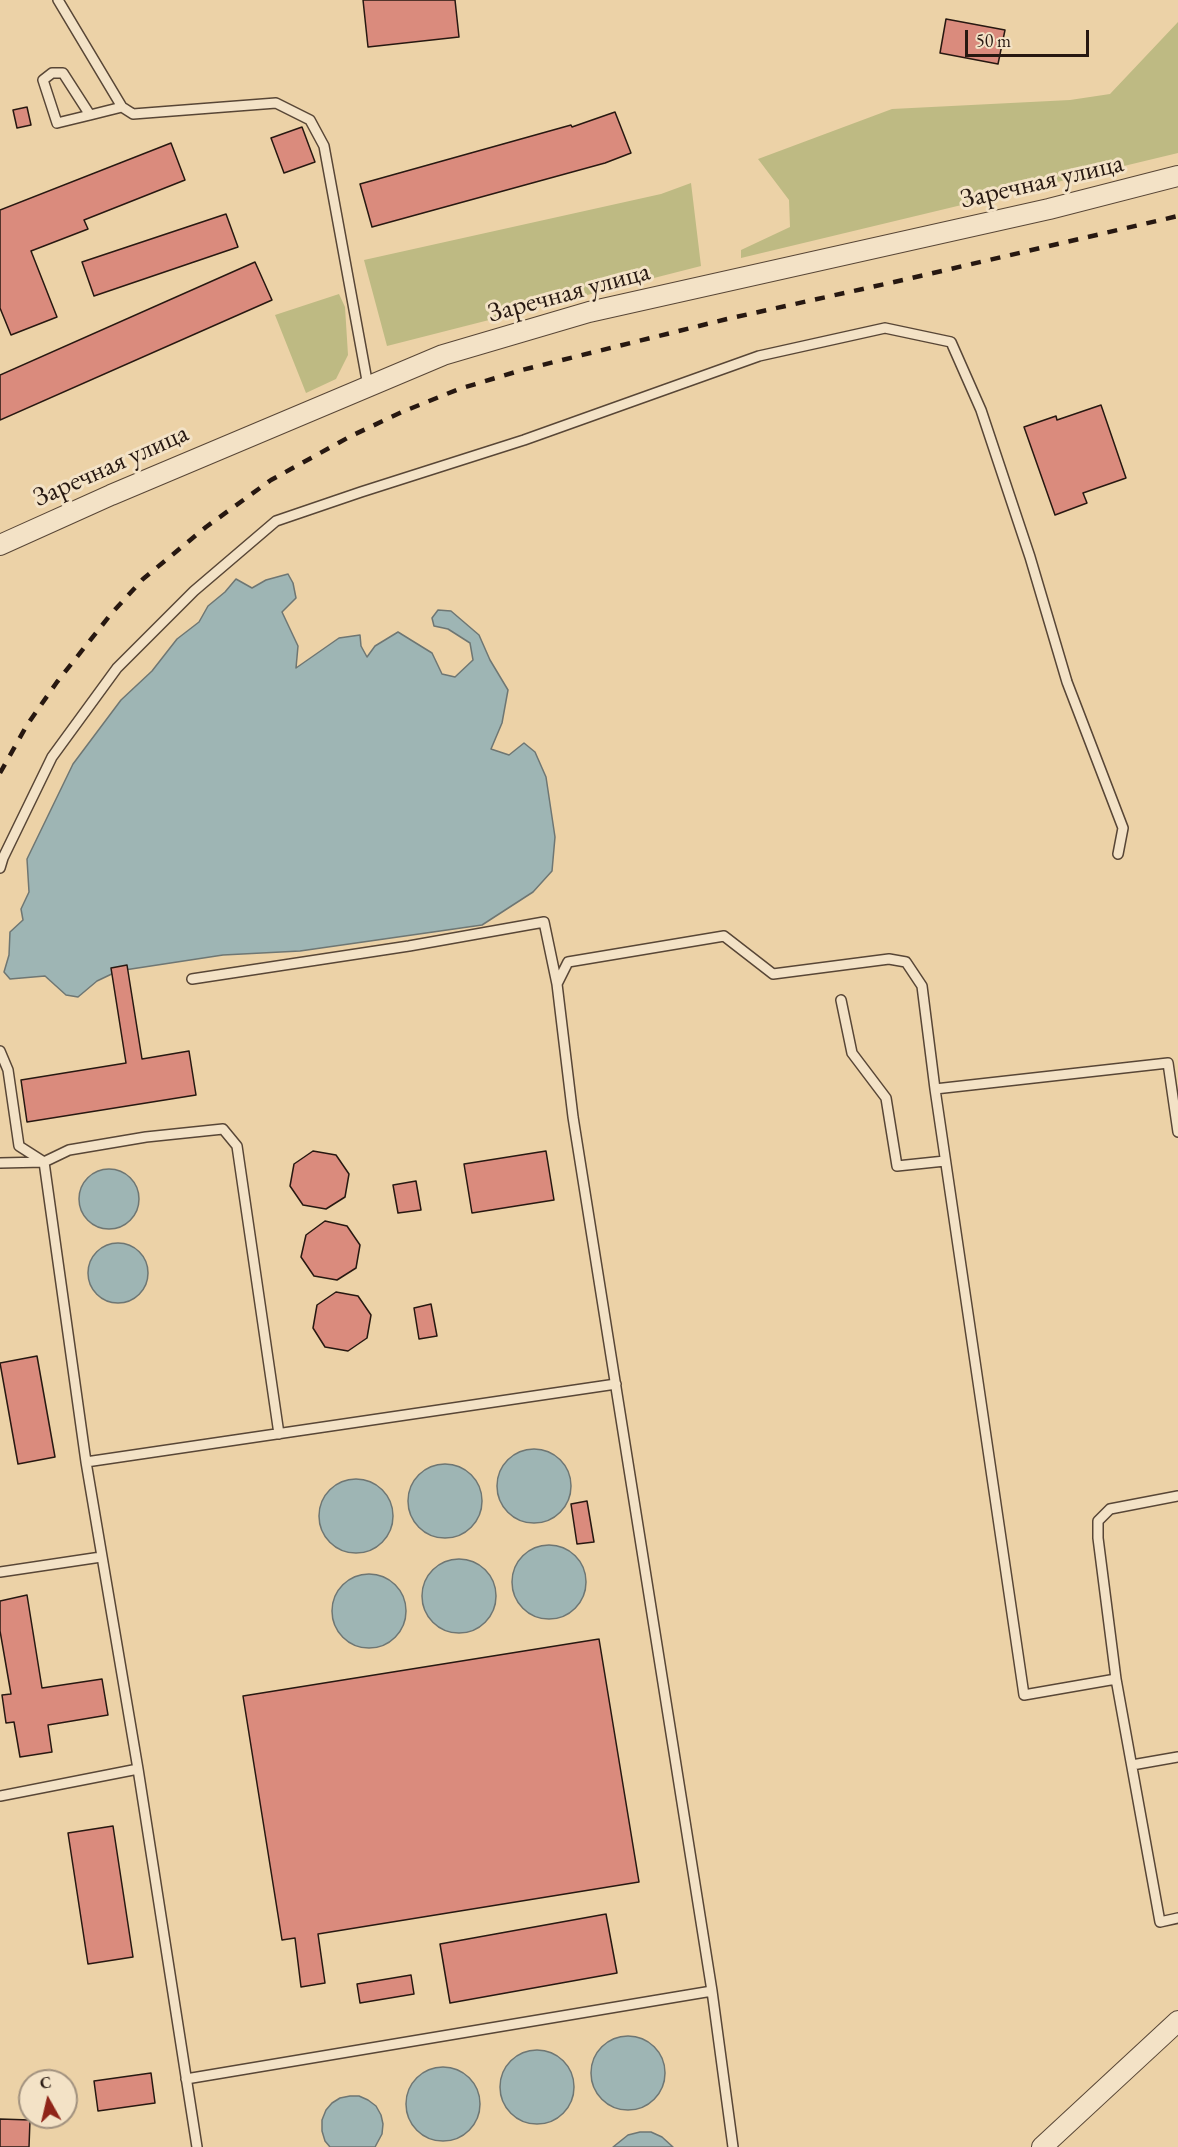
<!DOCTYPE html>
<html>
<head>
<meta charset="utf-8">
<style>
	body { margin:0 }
	#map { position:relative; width:1178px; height:2147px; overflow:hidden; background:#ecd2a7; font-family:"EB Garamond",serif }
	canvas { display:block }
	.north { position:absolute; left:18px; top:2069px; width:60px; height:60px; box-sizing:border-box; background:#f3e2c6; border:2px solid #a1917e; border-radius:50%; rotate:352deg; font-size:16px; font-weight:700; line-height:24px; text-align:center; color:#271811 }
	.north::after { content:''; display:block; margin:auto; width:21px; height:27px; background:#8f2418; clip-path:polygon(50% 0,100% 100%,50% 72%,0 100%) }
	.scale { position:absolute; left:965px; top:30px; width:124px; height:27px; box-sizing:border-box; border:3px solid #271811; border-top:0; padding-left:8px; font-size:18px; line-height:21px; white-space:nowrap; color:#271811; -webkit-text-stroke:4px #f3e2c6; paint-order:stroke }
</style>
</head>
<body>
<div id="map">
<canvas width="1178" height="2147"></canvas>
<div class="north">С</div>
<div class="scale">50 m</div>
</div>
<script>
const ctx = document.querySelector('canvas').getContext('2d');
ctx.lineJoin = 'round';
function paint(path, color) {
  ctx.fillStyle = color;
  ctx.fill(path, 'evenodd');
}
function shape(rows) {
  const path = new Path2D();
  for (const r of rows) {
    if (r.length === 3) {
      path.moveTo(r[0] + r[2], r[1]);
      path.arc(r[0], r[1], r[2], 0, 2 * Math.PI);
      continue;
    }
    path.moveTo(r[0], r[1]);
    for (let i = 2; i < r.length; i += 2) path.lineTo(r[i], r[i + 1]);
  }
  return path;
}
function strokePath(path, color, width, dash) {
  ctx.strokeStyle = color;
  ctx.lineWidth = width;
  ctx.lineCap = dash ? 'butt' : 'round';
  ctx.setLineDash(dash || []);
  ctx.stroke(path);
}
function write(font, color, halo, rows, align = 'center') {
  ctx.font = font + ' "EB Garamond",serif';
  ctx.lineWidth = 6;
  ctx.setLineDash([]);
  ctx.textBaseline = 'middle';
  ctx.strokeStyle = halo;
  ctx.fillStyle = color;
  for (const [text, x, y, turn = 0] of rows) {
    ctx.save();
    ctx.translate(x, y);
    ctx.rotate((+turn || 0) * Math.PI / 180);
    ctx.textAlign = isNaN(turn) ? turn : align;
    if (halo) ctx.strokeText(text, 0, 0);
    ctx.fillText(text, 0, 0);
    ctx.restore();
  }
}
const green = shape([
	[1178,22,1178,153,741,258,741,250,790,227,789,200,758,159,892,109,1070,100,1110,94],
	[691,183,701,266,387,346,364,260,661,194],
	[339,294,345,307,348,355,336,379,306,393,275,315]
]);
const water = shape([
	[288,574,293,583,296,598,282,612,298,646,296,668,339,638,360,635,361,646,367,657,375,646,398,632,432,653,442,674,455,677,473,660,470,643,448,629,434,626,432,618,438,610,451,611,479,635,490,660,508,690,502,723,491,749,509,755,524,743,535,752,546,777,555,837,552,871,533,892,482,925,300,951,223,955,118,971,97,981,78,997,66,995,45,976,10,979,4,972,9,955,10,932,23,920,21,909,29,892,27,859,73,764,121,700,152,671,177,639,199,622,208,606,225,592,236,579,252,588,266,580,288,574],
	[109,1199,30],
	[118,1273,30],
	[534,1486,37],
	[445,1501,37],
	[356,1516,37],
	[549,1582,37],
	[459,1596,37],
	[369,1611,37],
	[628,2073,37],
	[537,2087,37],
	[443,2104,37],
	[350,2096,359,2096,368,2100,376,2106,381,2115,383,2124,382,2134,375,2147,330,2147,325,2141,322,2131,322,2120,326,2110,332,2103,340,2098,350,2096],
	[640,2132,651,2132,662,2137,673,2147,613,2147,628,2135,640,2132]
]);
const building = shape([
	[363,0,455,0,459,37,368,47,363,0],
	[946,19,1005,30,998,64,940,53,946,19],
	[27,107,31,125,17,128,13,110,27,107],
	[615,112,631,153,605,163,372,227,360,184,571,125,572,127,615,112],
	[302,127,315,162,284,173,271,138,302,127],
	[171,143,185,180,84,220,88,229,31,251,57,317,11,335,0,308,0,210,171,143],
	[226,214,238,247,94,296,82,262,226,214],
	[255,262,272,300,0,420,0,375,255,262],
	[1101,405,1126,478,1083,493,1087,503,1055,515,1024,427,1056,416,1057,420,1101,405],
	[127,965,142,1059,189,1051,196,1095,27,1122,21,1080,126,1063,111,968,127,965],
	[313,1151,336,1155,349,1174,345,1197,326,1209,303,1205,290,1186,294,1164,313,1151],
	[546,1151,554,1200,472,1213,464,1164,546,1151],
	[416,1181,421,1210,398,1213,393,1185,416,1181],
	[325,1221,347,1226,360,1245,356,1268,337,1280,314,1276,301,1257,306,1235,325,1221],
	[336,1292,358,1296,371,1315,367,1338,348,1351,325,1347,313,1328,317,1305,336,1292],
	[431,1304,437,1336,419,1339,414,1308,431,1304],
	[37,1356,55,1457,18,1464,0,1363,37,1356],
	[587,1501,594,1542,577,1544,571,1504,587,1501],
	[27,1595,42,1688,102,1679,108,1715,48,1725,52,1752,20,1757,14,1722,6,1723,2,1695,11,1694,0,1631,0,1601,27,1595],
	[599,1639,639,1882,318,1934,325,1983,301,1987,295,1938,282,1940,243,1696,599,1639],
	[113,1826,133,1957,88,1964,68,1833,113,1826],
	[606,1914,617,1973,450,2003,440,1944,606,1914],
	[411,1975,414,1994,360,2003,357,1984,411,1975],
	[151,2073,155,2103,98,2111,94,2081,151,2073],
	[0,2119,30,2120,29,2147,0,2147,0,2119]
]);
const service = shape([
	[58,0,122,107,133,114,276,103,310,120,324,146,368,386],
	[90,115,63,73,52,73,43,80,57,123,90,115,122,107],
	[0,868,3,858,52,757,117,668,194,591,276,521,361,492,524,440,759,356,885,328,951,342,981,410,1030,557,1067,682,1123,828,1118,854],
	[192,979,409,946,544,922,557,984,573,1117,712,1991,733,2147],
	[557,984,568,962,724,936,773,974,889,959,906,962,922,986,935,1089],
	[841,1000,852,1053,886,1098,897,1166,945,1161],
	[0,1051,8,1070,19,1146,44,1162,86,1462,138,1769],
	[1178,1132,1168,1063,935,1089,1024,1695,1116,1679,1160,1922,1178,1918],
	[0,1163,44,1162,69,1150,146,1137,223,1129,237,1146,279,1434],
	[86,1462,616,1384],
	[0,1572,101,1557],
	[1116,1679,1098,1538,1098,1521,1110,1509,1178,1496],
	[1132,1765,1178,1757],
	[0,1796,138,1769,197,2147],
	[186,2079,712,1991]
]);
const minor = shape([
	[0,545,111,495,443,355,589,312,1049,209,1178,176],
	[1042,2147,1178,2021]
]);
const rail = shape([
	[0,773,27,725,57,682,111,614,143,579,206,527,271,480,351,436,402,412,459,389,522,370,727,319,903,280,1178,216]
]);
const streetNames = [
	["Заречная улица",1042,182,-13],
	["Заречная улица",569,293,-15],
	["Заречная улица",111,466,-24]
];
paint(green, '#beba83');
paint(water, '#9eb5b4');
strokePath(water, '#6e7673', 1.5);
paint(building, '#da8b7d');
strokePath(building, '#271811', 1.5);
strokePath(service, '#584636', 12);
strokePath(minor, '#584636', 22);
strokePath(service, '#f3e2c6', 9);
strokePath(minor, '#f3e2c6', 20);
strokePath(rail, '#271811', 4.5, [10, 10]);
write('27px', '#271811', '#f3e2c6', streetNames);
</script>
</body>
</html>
